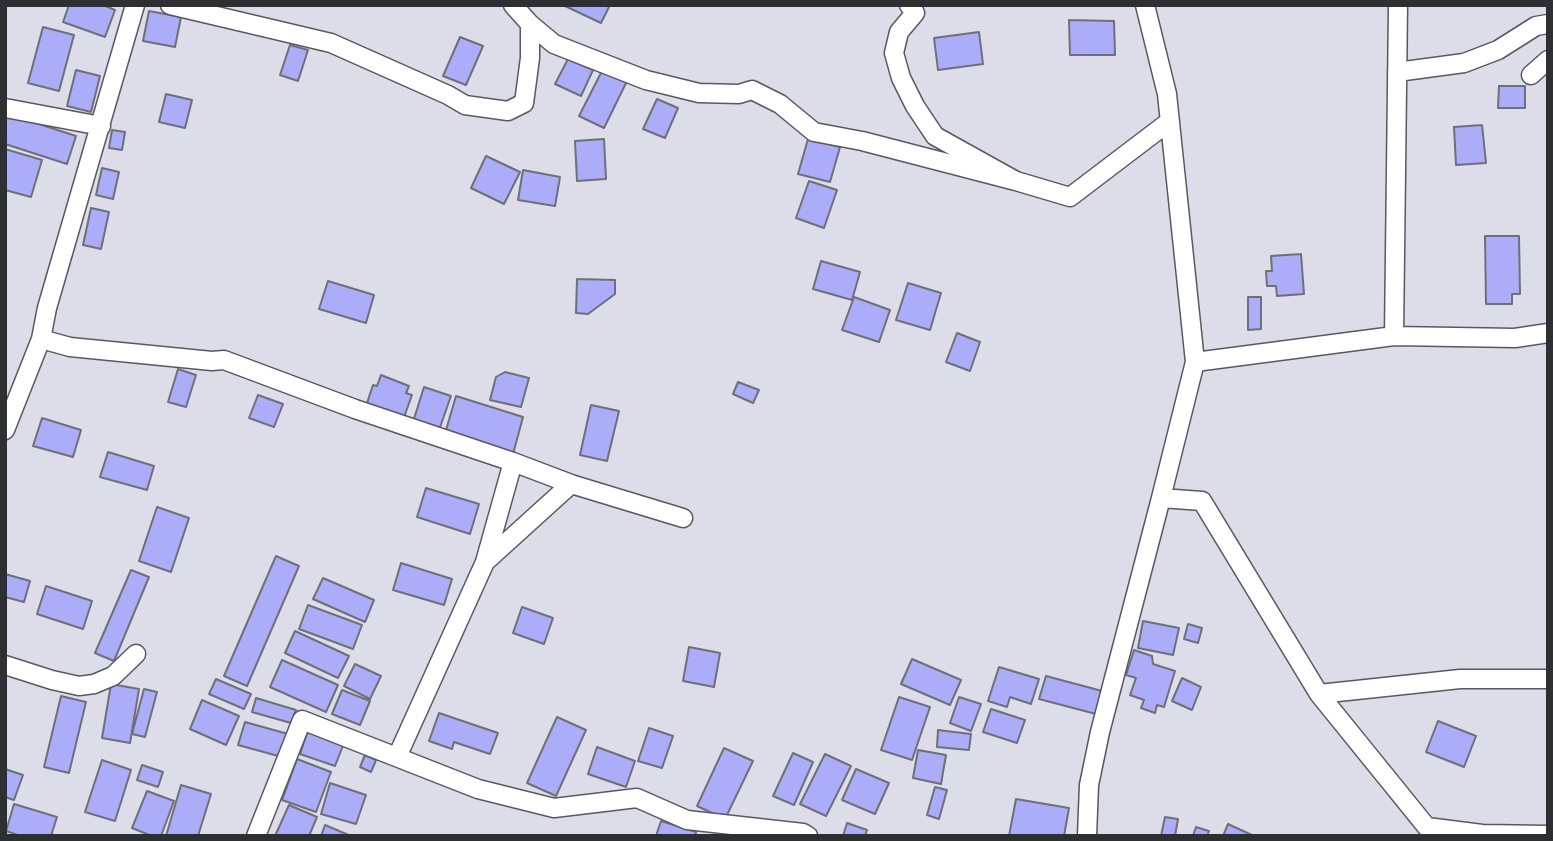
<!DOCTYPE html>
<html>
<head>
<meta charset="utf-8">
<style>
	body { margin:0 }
	#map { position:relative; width:1553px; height:841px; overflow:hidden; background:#dcdde9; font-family:"Playfair Display",serif }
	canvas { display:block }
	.frame { position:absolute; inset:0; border:7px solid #2e2f33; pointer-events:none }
</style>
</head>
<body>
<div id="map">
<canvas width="1553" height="841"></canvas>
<div class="frame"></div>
</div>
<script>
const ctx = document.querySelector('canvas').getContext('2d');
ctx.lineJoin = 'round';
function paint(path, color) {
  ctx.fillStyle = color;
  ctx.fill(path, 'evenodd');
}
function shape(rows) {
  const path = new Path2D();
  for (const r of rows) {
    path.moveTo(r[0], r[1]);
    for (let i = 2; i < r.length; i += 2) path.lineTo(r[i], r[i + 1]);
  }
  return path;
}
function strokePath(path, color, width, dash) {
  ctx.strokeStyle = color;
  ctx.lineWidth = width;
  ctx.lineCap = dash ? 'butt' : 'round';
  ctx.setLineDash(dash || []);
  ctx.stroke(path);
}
const building = shape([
	[69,5,103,5,115,10,105,37,63,22,69,5],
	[563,5,610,5,601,23,563,5],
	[149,11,181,17,175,47,143,41,149,11],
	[1069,20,1114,21,1115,55,1070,55,1069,20],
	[43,27,74,35,59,91,28,83,43,27],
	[979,32,983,64,938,70,934,38,979,32],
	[460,37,483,46,466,85,443,76,460,37],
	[290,45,308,50,298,81,280,75,290,45],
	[568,59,593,70,581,96,555,84,568,59],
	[603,69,627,81,604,128,579,116,603,69],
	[76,70,100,76,91,112,67,106,76,70],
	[1499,86,1525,86,1525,108,1498,108,1499,86],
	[166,94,192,100,185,128,159,122,166,94],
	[657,99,678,108,665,138,643,129,657,99],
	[5,113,76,136,67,164,5,144,5,113],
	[1482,125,1486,163,1456,165,1454,127,1482,125],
	[112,130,125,132,122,150,109,148,112,130],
	[604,139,606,179,577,181,575,141,604,139],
	[808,139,840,147,830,182,798,174,808,139],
	[5,149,42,160,31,197,5,190,5,149],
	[486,156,520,172,504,204,471,188,486,156],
	[102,168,119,172,113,199,96,195,102,168],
	[523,170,560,177,555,206,518,200,523,170],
	[809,181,837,190,824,228,796,218,809,181],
	[91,208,109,212,101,249,83,245,91,208],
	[1485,236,1519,236,1520,294,1512,294,1512,304,1486,304,1485,236],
	[1301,254,1304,294,1277,296,1276,286,1267,286,1266,271,1272,271,1271,256,1301,254],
	[821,261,860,272,852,300,813,289,821,261],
	[577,279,615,280,615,294,588,314,576,313,577,279],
	[328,281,374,295,366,323,319,309,328,281],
	[908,283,941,293,930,330,896,320,908,283],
	[854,297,890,310,879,342,842,330,854,297],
	[1248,297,1261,297,1261,329,1248,330,1248,297],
	[957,333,980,342,970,371,946,362,957,333],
	[178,369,196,375,186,407,168,402,178,369],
	[505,372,529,378,521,407,490,400,496,377,505,372],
	[381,375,409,386,406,393,412,395,403,420,366,406,373,385,377,386,381,375],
	[738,382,759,390,753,403,733,394,738,382],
	[424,387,451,396,439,430,413,422,424,387],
	[258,395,283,404,274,427,249,418,258,395],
	[456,396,523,417,513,454,444,437,456,396],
	[591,405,619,411,607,461,580,455,591,405],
	[42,418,81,430,73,457,33,446,42,418],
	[108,452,154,466,147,490,100,477,108,452],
	[426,488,479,504,470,534,417,517,426,488],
	[157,507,189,518,171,572,139,561,157,507],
	[276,556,299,566,247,686,224,676,276,556],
	[401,563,452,579,444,605,393,590,401,563],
	[131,570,149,577,114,661,95,653,131,570],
	[5,574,30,581,24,602,5,597,5,574],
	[323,578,374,600,365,622,313,599,323,578],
	[46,586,92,601,83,629,37,614,46,586],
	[308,605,362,625,353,649,299,629,308,605],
	[522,607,553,618,544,644,513,633,522,607],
	[1143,621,1179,628,1173,655,1138,648,1143,621],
	[1188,624,1202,628,1198,643,1184,639,1188,624],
	[295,631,349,656,338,678,285,653,295,631],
	[689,647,720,653,714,687,683,681,689,647],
	[1134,650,1152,656,1153,664,1175,671,1164,707,1157,705,1155,713,1141,708,1144,700,1130,695,1136,678,1126,675,1134,650],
	[912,659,961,680,950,705,901,684,912,659],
	[282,660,338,685,326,712,270,687,282,660],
	[355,664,381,676,370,699,344,686,355,664],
	[999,667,1039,679,1031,704,1010,697,1007,707,988,701,999,667],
	[1046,676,1102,691,1096,714,1039,699,1046,676],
	[1182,678,1201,687,1192,710,1172,701,1182,678],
	[216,679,251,694,244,709,209,694,216,679],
	[111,684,139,689,130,743,102,738,111,684],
	[144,689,157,692,145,737,132,734,144,689],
	[342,690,370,701,360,725,332,714,342,690],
	[61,696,86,702,69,773,44,767,61,696],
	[899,697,930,707,912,760,881,750,899,697],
	[959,697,981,704,971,731,950,723,959,697],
	[256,698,296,710,291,723,252,712,256,698],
	[202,700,239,716,226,745,190,729,202,700],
	[991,709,1025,720,1017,743,983,732,991,709],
	[439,713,498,733,490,754,454,742,452,749,429,741,439,713],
	[557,717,586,730,556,796,527,783,557,717],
	[1438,721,1476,736,1464,767,1426,752,1438,721],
	[245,722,288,734,282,757,238,745,245,722],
	[649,728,673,736,662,768,638,761,649,728],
	[308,730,344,743,335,766,300,754,308,730],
	[938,730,971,734,969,750,937,747,938,730],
	[597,747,635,761,626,787,588,774,597,747],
	[724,748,753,761,725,819,697,806,724,748],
	[918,750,946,755,941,784,913,778,918,750],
	[793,753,813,762,794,805,773,796,793,753],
	[825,754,851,766,826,816,800,804,825,754],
	[365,755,376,760,371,772,360,767,365,755],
	[297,759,331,772,316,812,282,800,297,759],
	[102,760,131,770,115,821,85,812,102,760],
	[142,765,163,772,158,787,137,780,142,765],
	[5,769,23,775,14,800,5,797,5,769],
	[856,769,889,783,875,814,842,800,856,769],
	[330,783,366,795,356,824,321,814,330,783],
	[181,785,211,794,198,836,166,836,181,785],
	[935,787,947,790,939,819,927,815,935,787],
	[147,791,174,801,161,836,152,836,132,828,147,791],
	[1016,799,1069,808,1064,836,1009,836,1016,799],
	[14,804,57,817,51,836,21,836,6,831,14,804],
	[289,805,317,817,309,836,275,836,289,805],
	[1165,817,1178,819,1175,836,1161,836,1165,817],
	[661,821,696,832,695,836,656,836,661,821],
	[847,823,867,830,865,836,843,836,847,823],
	[1228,824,1254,836,1223,836,1228,824],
	[325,825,351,836,321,836,325,825],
	[1196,827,1209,831,1207,836,1193,836,1196,827]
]);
const minor = shape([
	[170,5,331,43,448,95,465,105,508,111,524,103,530,58,530,24,513,5],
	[1145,5,1167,94,1195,362],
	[530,24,554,44,646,80,699,93,739,94,752,90,780,104,814,132,862,141,1016,181,935,136,915,106,901,78,894,53,899,32,915,13,909,5],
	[1397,72,1464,63,1498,50,1536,26,1548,24],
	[1531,75,1548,60],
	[5,108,101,126],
	[1016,181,1070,197,1170,121],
	[1394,336,1515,338,1548,333],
	[41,339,70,347,212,361,224,360,355,409,513,462,571,484,683,518],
	[5,430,41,339,47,308,135,5],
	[1161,498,1195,362,1394,336,1398,5],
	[485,562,571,484],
	[5,665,52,680,79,686,94,684,113,676,136,654],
	[397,757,485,562,513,462],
	[1427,827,1482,834,1548,835],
	[256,836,302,720,478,789,554,808,637,798,687,820,803,833,808,836],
	[1087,836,1089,785,1100,732,1161,498,1202,501,1319,694],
	[1434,836,1319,694,1460,679,1548,679]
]);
paint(building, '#acadf8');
strokePath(building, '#6e6f79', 2);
strokePath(minor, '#575862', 21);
strokePath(minor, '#fff', 18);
</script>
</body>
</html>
